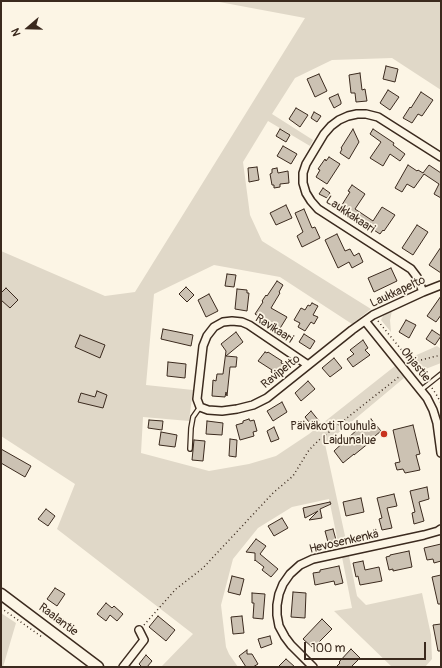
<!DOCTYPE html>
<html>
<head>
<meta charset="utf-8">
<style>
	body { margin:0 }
	#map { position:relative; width:442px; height:668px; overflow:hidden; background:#fcf5e5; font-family:Pangolin,sans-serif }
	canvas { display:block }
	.frame { position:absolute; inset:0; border:2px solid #3b2a1e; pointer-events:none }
	.north { position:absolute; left:8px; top:8px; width:40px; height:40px; -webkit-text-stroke:3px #fcf5e5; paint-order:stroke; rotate:250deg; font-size:11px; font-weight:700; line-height:16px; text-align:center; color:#3b2a1e }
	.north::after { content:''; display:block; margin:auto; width:14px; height:18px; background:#3b2a1e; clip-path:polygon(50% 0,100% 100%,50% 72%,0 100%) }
	.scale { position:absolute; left:304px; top:642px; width:122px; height:18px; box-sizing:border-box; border:2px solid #3b2a1e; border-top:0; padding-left:5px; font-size:12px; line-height:14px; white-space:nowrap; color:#3b2a1e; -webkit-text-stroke:3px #fcf5e5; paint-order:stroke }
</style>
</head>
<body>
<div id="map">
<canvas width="442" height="668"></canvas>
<div class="frame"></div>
<div class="north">N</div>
<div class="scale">100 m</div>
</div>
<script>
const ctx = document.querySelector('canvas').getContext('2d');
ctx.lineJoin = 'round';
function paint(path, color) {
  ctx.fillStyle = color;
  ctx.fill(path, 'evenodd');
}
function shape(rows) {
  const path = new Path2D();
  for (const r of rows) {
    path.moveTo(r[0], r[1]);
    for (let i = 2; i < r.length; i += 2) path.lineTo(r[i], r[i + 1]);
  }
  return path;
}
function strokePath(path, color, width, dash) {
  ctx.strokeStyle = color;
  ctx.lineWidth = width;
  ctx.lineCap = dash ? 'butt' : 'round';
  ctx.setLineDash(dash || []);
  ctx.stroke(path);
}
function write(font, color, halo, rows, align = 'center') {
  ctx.font = font + ' Pangolin,sans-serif';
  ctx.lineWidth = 3.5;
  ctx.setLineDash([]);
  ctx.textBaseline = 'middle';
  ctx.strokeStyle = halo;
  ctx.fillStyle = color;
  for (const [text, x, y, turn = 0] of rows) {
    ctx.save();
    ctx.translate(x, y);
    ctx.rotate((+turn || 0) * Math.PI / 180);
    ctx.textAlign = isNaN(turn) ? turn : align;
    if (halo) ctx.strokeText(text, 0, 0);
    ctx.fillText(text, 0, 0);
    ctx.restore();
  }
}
const green = shape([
	[214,1,441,1,441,90,392,58,332,60,295,78,272,114,313,140,310,146,268,121,243,162,250,215,262,241,371,309,352,324,280,277,214,265,154,294,146,385,193,390,189,421,143,417,141,453,209,471,249,464,276,456,309,434,395,366,404,378,325,444,347,545,339,547,329,499,292,507,258,528,233,559,221,605,226,647,229,654,238,667,161,667,193,634,57,529,75,484,1,436,1,251,105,296,135,292,305,18],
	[392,311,390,320,391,332,381,320,383,316],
	[437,346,441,349,441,363,423,370,412,357],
	[349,556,357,596,366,605,422,593,431,635,432,659,425,667,392,667,334,611,352,608,342,557],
	[1,613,16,623,3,667,1,667]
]);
const building = shape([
	[386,66,398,69,395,82,383,79,386,66],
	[360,73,362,90,365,89,367,101,356,102,355,93,351,93,349,75,360,73],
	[319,74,327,91,315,97,307,79,319,74],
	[388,90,399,97,390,110,380,103,388,90],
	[421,92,433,100,422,116,418,114,412,123,403,118,410,107,411,108,421,92],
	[338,94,341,102,341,104,334,108,329,98,338,94],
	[296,108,308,115,300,127,289,119,296,108],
	[314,112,321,116,317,122,311,118,314,112],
	[280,129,290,135,286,142,276,136,280,129],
	[353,129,359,142,349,159,340,153,342,149,341,148,353,129],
	[373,129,394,143,393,145,405,154,400,161,390,154,383,166,370,158,381,142,370,134,373,129],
	[283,146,297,154,291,164,277,156,283,146],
	[329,157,340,164,327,184,316,177,320,170,318,169,325,159,326,161,329,157],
	[408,165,417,171,418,170,423,173,429,165,441,173,441,198,434,194,439,184,424,174,414,188,407,184,402,192,395,188,408,165],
	[257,167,259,180,249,182,248,168,257,167],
	[277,168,278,173,288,171,289,183,280,184,280,187,274,188,274,185,272,185,270,174,272,173,272,169,277,168],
	[352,185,365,194,355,209,373,221,382,207,395,215,384,231,383,230,380,234,340,208,350,192,348,191,352,185],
	[323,188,330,193,327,198,319,194,323,188],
	[286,205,292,218,276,225,270,213,286,205],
	[304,209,312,228,315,227,320,238,302,247,297,236,303,232,295,213,304,209],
	[417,225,428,232,413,255,402,248,417,225],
	[337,234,345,251,350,249,354,256,359,253,363,262,352,268,349,262,338,268,325,240,337,234],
	[441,247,441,273,429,265,441,247],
	[391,268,397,281,374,292,368,278,391,268],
	[227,274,236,275,234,287,225,286,227,274],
	[277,281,283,285,279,292,280,293,271,308,287,317,279,330,255,314,263,302,262,301,266,295,267,296,277,281],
	[186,287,194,295,187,302,179,294,186,287],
	[6,288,18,300,10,308,1,300,1,293,6,288],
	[237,289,247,290,247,293,249,293,247,311,235,309,237,289],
	[209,294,218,311,206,317,198,300,209,294],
	[441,296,441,315,436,322,427,316,441,296],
	[312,303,318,306,313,315,318,317,314,324,311,322,305,331,298,327,300,323,294,320,301,308,305,310,308,305,310,306,312,303],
	[406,320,416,325,409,338,399,332,406,320],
	[163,329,193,335,191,346,161,339,163,329],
	[432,330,441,336,435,345,426,339,432,330],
	[236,332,243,342,226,356,237,357,236,367,230,367,227,396,226,392,225,397,212,396,213,380,216,381,217,374,223,374,226,351,221,344,236,332],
	[304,334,315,341,310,349,299,342,304,334],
	[80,335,105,345,100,358,75,347,80,335],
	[363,340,368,348,365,350,370,355,353,367,347,359,354,354,350,350,363,340],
	[265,352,267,353,268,352,282,361,281,363,286,365,278,377,271,372,272,370,258,361,265,352],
	[334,358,342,368,330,377,322,368,334,358],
	[168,362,186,364,185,378,167,376,168,362],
	[308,381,315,389,301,401,295,393,308,381],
	[97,391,107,395,103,408,78,402,81,393,95,397,97,391],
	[282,402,287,412,273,421,267,411,282,402],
	[311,411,319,421,313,427,305,417,311,411],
	[249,419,250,421,254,420,257,431,253,432,254,436,240,440,236,425,243,423,243,421,249,419],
	[371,419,381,431,369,441,370,442,354,455,354,454,343,463,334,451,359,428,360,429,371,419],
	[149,420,163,421,162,430,148,428,149,420],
	[207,421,223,423,222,435,206,434,207,421],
	[413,425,420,454,416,455,420,470,405,473,403,469,397,470,395,463,400,462,393,430,413,425],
	[274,427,279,439,271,442,267,431,274,427],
	[161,432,177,435,175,447,159,445,161,432],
	[230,439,237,440,236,457,229,456,230,439],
	[194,440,205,441,203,461,192,460,194,440],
	[1,449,31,466,25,477,1,463,1,449],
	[427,487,429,499,419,502,424,521,414,524,412,513,415,512,410,491,427,487],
	[394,494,397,506,387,508,392,528,382,530,379,519,382,518,377,498,394,494],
	[361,498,364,512,346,516,343,502,361,498],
	[330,502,331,504,320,509,322,518,309,520,318,511,305,518,303,508,330,502],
	[46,509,55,516,48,526,38,519,46,509],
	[282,518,288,528,274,536,268,526,282,518],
	[333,529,336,540,328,542,325,531,333,529],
	[256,539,266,546,260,554,278,569,271,577,262,570,264,567,255,560,255,561,255,553,246,552,256,539],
	[441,544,441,561,434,563,433,559,427,560,424,548,441,544],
	[409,551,412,567,393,571,393,569,389,570,386,557,390,556,390,555,409,551],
	[363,561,365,570,379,567,382,581,360,585,358,576,356,577,353,563,363,561],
	[339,566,343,583,335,585,334,581,315,585,313,573,320,572,320,570,339,566],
	[441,575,441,604,438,604,432,577,441,575],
	[232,576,244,579,240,595,228,592,232,576],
	[55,588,65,594,57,606,47,599,55,588],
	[293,592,306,593,305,618,291,617,293,592],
	[252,593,265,594,263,619,253,618,254,603,252,603,252,593],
	[106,603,112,608,114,606,123,614,117,621,110,615,106,621,97,614,106,603],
	[158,616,175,630,166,641,149,627,158,616],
	[242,616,244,633,233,634,231,617,242,616],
	[322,619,332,629,313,648,303,639,322,619],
	[441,624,441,651,438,651,433,625,441,624],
	[270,636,272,644,261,648,258,639,270,636],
	[351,649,360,658,351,667,336,667,340,663,339,662,351,649],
	[247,650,247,654,252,654,258,664,253,667,246,667,239,656,247,650],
	[146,655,152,661,147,667,142,667,139,664,146,655],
	[286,659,295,667,278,667,286,659]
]);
const path = shape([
	[378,321,426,380],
	[411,366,417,361,441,355],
	[432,388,436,394,441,403],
	[1,608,42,637],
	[144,625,176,589,203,568,273,493,293,476,309,450,319,440,400,376]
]);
const lane = shape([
	[421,390,441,374],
	[190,449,191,428,193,417,200,407]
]);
const street = shape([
	[423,292,417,277,411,269,318,209,311,201,306,193,303,183,303,173,306,164,324,134,331,126,339,120,348,116,357,114,366,114,378,117,441,157],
	[365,321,427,398,433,410,437,423,441,453],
	[308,365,249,325,242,322,232,321,223,322,214,327,207,336,203,346,197,399,200,407,208,410,222,411,237,409,253,405,267,398,352,330,373,315,423,292,441,285],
	[123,667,144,640,139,630],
	[313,667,291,645,285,637,279,626,277,615,277,605,279,594,283,584,290,574,300,565,313,559,424,535,438,531,441,529]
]);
const secondary = shape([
	[1,594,98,667]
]);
const markers = [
	[384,434,4,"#c8321e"]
];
const streetNames = [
	["Laukkakaari",350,215,34],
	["Laukkapelto",398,292,-25],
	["Ravikaari",274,329,33],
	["Ohjastie",415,365,51],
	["Ravipelto",281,372,-39],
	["Hevosenkenkä",344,542,-13],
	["Raalantie",58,620,37]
];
const poiNames = [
	["Päiväkoti Touhula",376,427],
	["Laidunalue",376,441]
];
paint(green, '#e0d8c8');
paint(building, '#ccc2b3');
strokePath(building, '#3b2a1e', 1);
strokePath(lane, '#3b2a1e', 6);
strokePath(street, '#3b2a1e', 10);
strokePath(secondary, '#3b2a1e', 13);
strokePath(path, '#3b2a1e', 1.5, [1, 3]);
strokePath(lane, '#fcf5e5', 3.5);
strokePath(street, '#fcf5e5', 7);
strokePath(secondary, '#fcf5e5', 10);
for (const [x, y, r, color] of markers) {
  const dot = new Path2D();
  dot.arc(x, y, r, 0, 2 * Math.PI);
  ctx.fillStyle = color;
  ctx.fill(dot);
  strokePath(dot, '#fcf5e5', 1.5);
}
write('12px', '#3b2a1e', '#fcf5e5', streetNames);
write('12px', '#3b2a1e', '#fcf5e5', poiNames, 'right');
</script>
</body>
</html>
